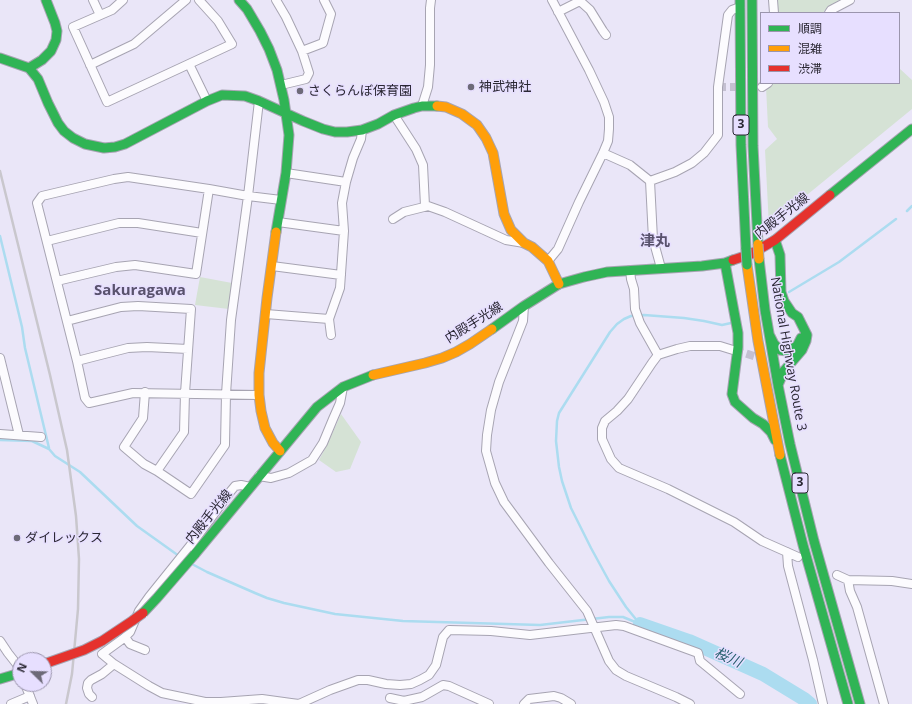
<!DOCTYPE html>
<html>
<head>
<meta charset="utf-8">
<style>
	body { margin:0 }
	#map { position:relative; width:912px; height:704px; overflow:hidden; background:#eae6f8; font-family:"Open Sans","Noto Sans JP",sans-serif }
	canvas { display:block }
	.legend { position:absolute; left:760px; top:12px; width:140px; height:72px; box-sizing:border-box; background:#e7dfff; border:1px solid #9b95ad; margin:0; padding:5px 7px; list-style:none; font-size:12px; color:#2a2733 }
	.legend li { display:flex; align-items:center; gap:8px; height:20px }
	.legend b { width:20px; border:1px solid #9b95ad }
	.north { position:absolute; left:12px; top:652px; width:40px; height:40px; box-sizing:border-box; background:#e7dfff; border:1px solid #9b95ad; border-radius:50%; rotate:293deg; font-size:11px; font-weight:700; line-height:16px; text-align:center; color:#2a2733 }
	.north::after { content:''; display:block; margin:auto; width:14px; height:18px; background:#6d6a78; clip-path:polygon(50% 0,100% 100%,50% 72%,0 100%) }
</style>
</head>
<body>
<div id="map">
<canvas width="912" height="704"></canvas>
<ul class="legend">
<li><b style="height:5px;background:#30b455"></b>順調</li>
<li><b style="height:5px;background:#ff9f0a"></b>混雑</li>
<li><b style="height:5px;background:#e5322d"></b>渋滞</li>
</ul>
<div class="north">N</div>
</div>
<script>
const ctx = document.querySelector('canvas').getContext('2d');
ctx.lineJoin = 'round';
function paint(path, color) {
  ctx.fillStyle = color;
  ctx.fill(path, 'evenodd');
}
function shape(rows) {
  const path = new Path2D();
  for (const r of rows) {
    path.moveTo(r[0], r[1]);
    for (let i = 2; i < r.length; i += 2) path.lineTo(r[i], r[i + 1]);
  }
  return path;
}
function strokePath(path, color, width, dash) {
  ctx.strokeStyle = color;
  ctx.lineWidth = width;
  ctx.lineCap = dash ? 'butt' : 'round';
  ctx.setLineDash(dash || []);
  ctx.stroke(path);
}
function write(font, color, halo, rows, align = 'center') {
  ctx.font = font + ' "Open Sans","Noto Sans JP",sans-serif';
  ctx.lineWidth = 3;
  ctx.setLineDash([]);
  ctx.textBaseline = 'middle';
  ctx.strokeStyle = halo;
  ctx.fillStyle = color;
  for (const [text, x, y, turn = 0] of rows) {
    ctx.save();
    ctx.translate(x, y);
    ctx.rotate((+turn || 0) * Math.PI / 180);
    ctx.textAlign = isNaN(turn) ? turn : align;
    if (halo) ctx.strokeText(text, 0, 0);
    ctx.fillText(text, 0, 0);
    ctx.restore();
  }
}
const green = shape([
	[776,0,840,0,835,3,825,10,823,13,776,13],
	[899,68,912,80,912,109,769,226,765,150,777,139,768,127,766,87,771,83,899,83],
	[200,277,232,283,229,309,195,305],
	[341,414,361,442,350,469,336,472,319,460,327,445]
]);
const stream = shape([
	[907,211,912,206],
	[0,236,22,327,25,348,49,448],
	[789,292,839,262,896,219],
	[0,440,32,441,49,449,55,456,80,472,137,526,179,556],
	[190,563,207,572,255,593,267,598,284,603,335,614,403,621,540,625,609,617,623,617,640,624],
	[639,623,626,607,609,581,591,548,571,508,562,481,559,467,556,441,557,421,559,413,610,332,617,324,624,319,631,316,644,315,684,318,704,321,722,325,731,323]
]);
const river = shape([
	[640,624,689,641,763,674,804,699,810,704]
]);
const streetTunnel = shape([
	[718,87,743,87],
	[735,350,763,359]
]);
const street = shape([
	[93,0,100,15],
	[123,0,112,10,73,27,107,102,232,44,218,21,199,0],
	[276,0,286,17,302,51,309,73,306,79,281,85],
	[773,0,774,13],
	[558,12,580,1,590,10,603,31,606,35],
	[829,13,831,10,850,0],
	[302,51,323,43,331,14,324,0],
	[189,64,207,101],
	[90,65,134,44,186,0],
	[762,87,768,83],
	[422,106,428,87,430,65,430,8,431,0],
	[394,115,416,149,423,165,425,206],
	[603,153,630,165,650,181,653,239,661,268],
	[286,173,346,182],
	[650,181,675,172,692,163,704,153,718,135,718,87,728,15,732,10,740,7],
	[393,219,404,212,428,206,445,212,506,240,524,243],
	[278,222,344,231],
	[47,241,119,223,138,223,202,233],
	[548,261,558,249,579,202,603,153,608,141,609,129,609,117,604,102,589,70,552,0],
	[272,266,341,275],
	[630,270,631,279,634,289,635,309,640,323,658,355],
	[57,281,116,267,135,265,196,274,209,189],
	[524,306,523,321,499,382,491,410,487,435,486,451,495,483,504,502,549,563,587,611,609,661,616,670,626,676,676,697,690,704],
	[266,314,329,319],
	[67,321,121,307,138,306,191,309,185,393,184,432,157,471],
	[331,335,329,319,340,288,344,231,342,203,346,182,353,158,361,139,362,130],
	[733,350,720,346,690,346,677,349,658,355,652,363,628,399,617,411,605,421,602,428,602,439,611,459,619,468,668,489,734,522,762,541,798,557],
	[0,358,19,435],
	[77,361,128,348,147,347,188,349],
	[145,392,143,418,124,447,144,464,157,471,191,494,225,445,226,394,231,320,248,196,259,101],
	[259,395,133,393,89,403,85,398,77,361,37,203,42,196,114,179,128,177,209,189,248,196,281,200],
	[0,434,41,437],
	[259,476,271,478,289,473,312,460,323,443,333,419,340,403,343,387],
	[250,487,241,485,235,486,230,492,211,518,190,546,149,597,139,611,130,632,124,638,102,654,114,664,149,686,162,693,205,702,221,702,262,699,291,703,299,704,330,690,358,680,368,680,386,684,400,685,411,684,420,680,429,675,436,665,443,637,449,630,491,631,530,635,616,625,624,626,698,653,700,661,740,694],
	[787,552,788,566,813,660,823,704],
	[837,575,848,580,892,581,912,584],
	[848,580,850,591,857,607,884,704],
	[125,637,130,644,145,650],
	[0,641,8,653,19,667],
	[25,684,33,704],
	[92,697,89,694,87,688,88,683,91,680,102,674,114,664],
	[390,698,404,701,422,697,443,685,449,686,489,704],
	[11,704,30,696],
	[524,704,529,699,554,696,561,698,571,704]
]);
const fast = shape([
	[239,0,247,9,260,31,269,49,277,70,284,100,289,135,286,173,276,232],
	[740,0,741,145,746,249],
	[752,0,753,146,758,244],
	[0,58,29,68,38,79,48,103,58,123,64,131,73,138,85,144,104,148,115,147,125,144,207,101,222,95,245,96,259,101,303,121,323,129,335,132,347,132,362,130,378,124,394,115,414,108,422,106,437,106],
	[29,68,42,60,51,51,56,40,57,31,55,23,46,0],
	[830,195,912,129],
	[775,240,780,255,781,292,784,301,792,313,798,317,807,335,806,341,802,350,784,371,778,385],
	[759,259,765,310,778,385,790,444,814,541,860,704],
	[725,263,738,333,738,347,732,394,735,402,753,418,763,424,771,432,775,440],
	[492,329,524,306,559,284,584,277,607,272,702,266,725,263,733,260],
	[770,336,774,344,780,350,786,351,790,350,797,346,801,338],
	[780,455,803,545,848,704],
	[195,554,317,407,343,387,373,375],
	[0,679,20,673]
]);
const slow = shape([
	[437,106,446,107,462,114,477,125,486,138,493,153,504,214,511,230,524,243,532,247,548,261,559,284],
	[276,232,267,298,259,373,259,395,261,411,265,428,273,443,280,451],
	[747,265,758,341,780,455],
	[373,375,425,363,442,358,456,352,470,344,492,329]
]);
const jam = shape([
	[733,260,751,254,775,240,830,195]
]);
const rail = shape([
	[0,171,50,375,67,450,76,516,79,559,78,609,72,674,66,704]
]);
const fastBridge = shape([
	[746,249,747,265],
	[143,613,157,598,195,554]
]);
const slowBridge = shape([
	[758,244,759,259]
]);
const jamBridge = shape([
	[44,664,84,650,102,641,132,621,143,613]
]);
const markers = [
	[471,87,4,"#6d6a78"],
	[300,91,4,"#6d6a78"],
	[17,538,4,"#6d6a78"]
];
const shields = [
	[741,125,16],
	[800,483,16]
];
const shieldNames = [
	["3",741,125],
	["3",800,483]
];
const poiNames = [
	["神武神社",479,87],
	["さくらんぼ保育園",308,91],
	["ダイレックス",25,538]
];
const streetNames = [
	["内殿手光線",782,216,-38],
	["内殿手光線",474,323,-32],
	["National Highway Route 3",788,354,80],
	["内殿手光線",209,517,-51]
];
const waterNames = [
	["桜川",728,658,24]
];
const quarterNames = [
	["津丸",655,242],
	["Sakuragawa",140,291]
];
paint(green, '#d5e2d5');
strokePath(stream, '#acdcf0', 2.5);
strokePath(river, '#acdcf0', 14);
strokePath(streetTunnel, '#c4c0d1', 8, [8, 4]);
strokePath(street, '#a7a4b2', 10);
strokePath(fast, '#a7a4b2', 11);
strokePath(slow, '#a7a4b2', 11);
strokePath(jam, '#a7a4b2', 11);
strokePath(street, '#fcfbfe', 8);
strokePath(fast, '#30b455', 9);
strokePath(slow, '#ff9f0a', 9);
strokePath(jam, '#e5322d', 9);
strokePath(rail, '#c9c7cd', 2.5);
strokePath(fastBridge, '#a7a4b2', 11, []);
strokePath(slowBridge, '#a7a4b2', 11, []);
strokePath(jamBridge, '#a7a4b2', 11, []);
strokePath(fastBridge, '#30b455', 9);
strokePath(slowBridge, '#ff9f0a', 9);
strokePath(jamBridge, '#e5322d', 9);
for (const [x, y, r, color] of markers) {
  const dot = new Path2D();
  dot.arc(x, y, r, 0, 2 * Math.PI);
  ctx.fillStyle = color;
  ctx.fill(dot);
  strokePath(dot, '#e7dfff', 1.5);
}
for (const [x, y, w] of shields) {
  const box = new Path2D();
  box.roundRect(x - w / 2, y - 10, w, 20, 3);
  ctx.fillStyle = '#e7dfff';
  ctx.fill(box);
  strokePath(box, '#2a2733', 1);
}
write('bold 12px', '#2a2733', null, shieldNames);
write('13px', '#2a2733', '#e7dfff', poiNames, 'left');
write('13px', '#2a2733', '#e7dfff', streetNames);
write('italic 14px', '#255f6e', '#e7dfff', waterNames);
write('bold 15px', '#59526d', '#e7dfff', quarterNames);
</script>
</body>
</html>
